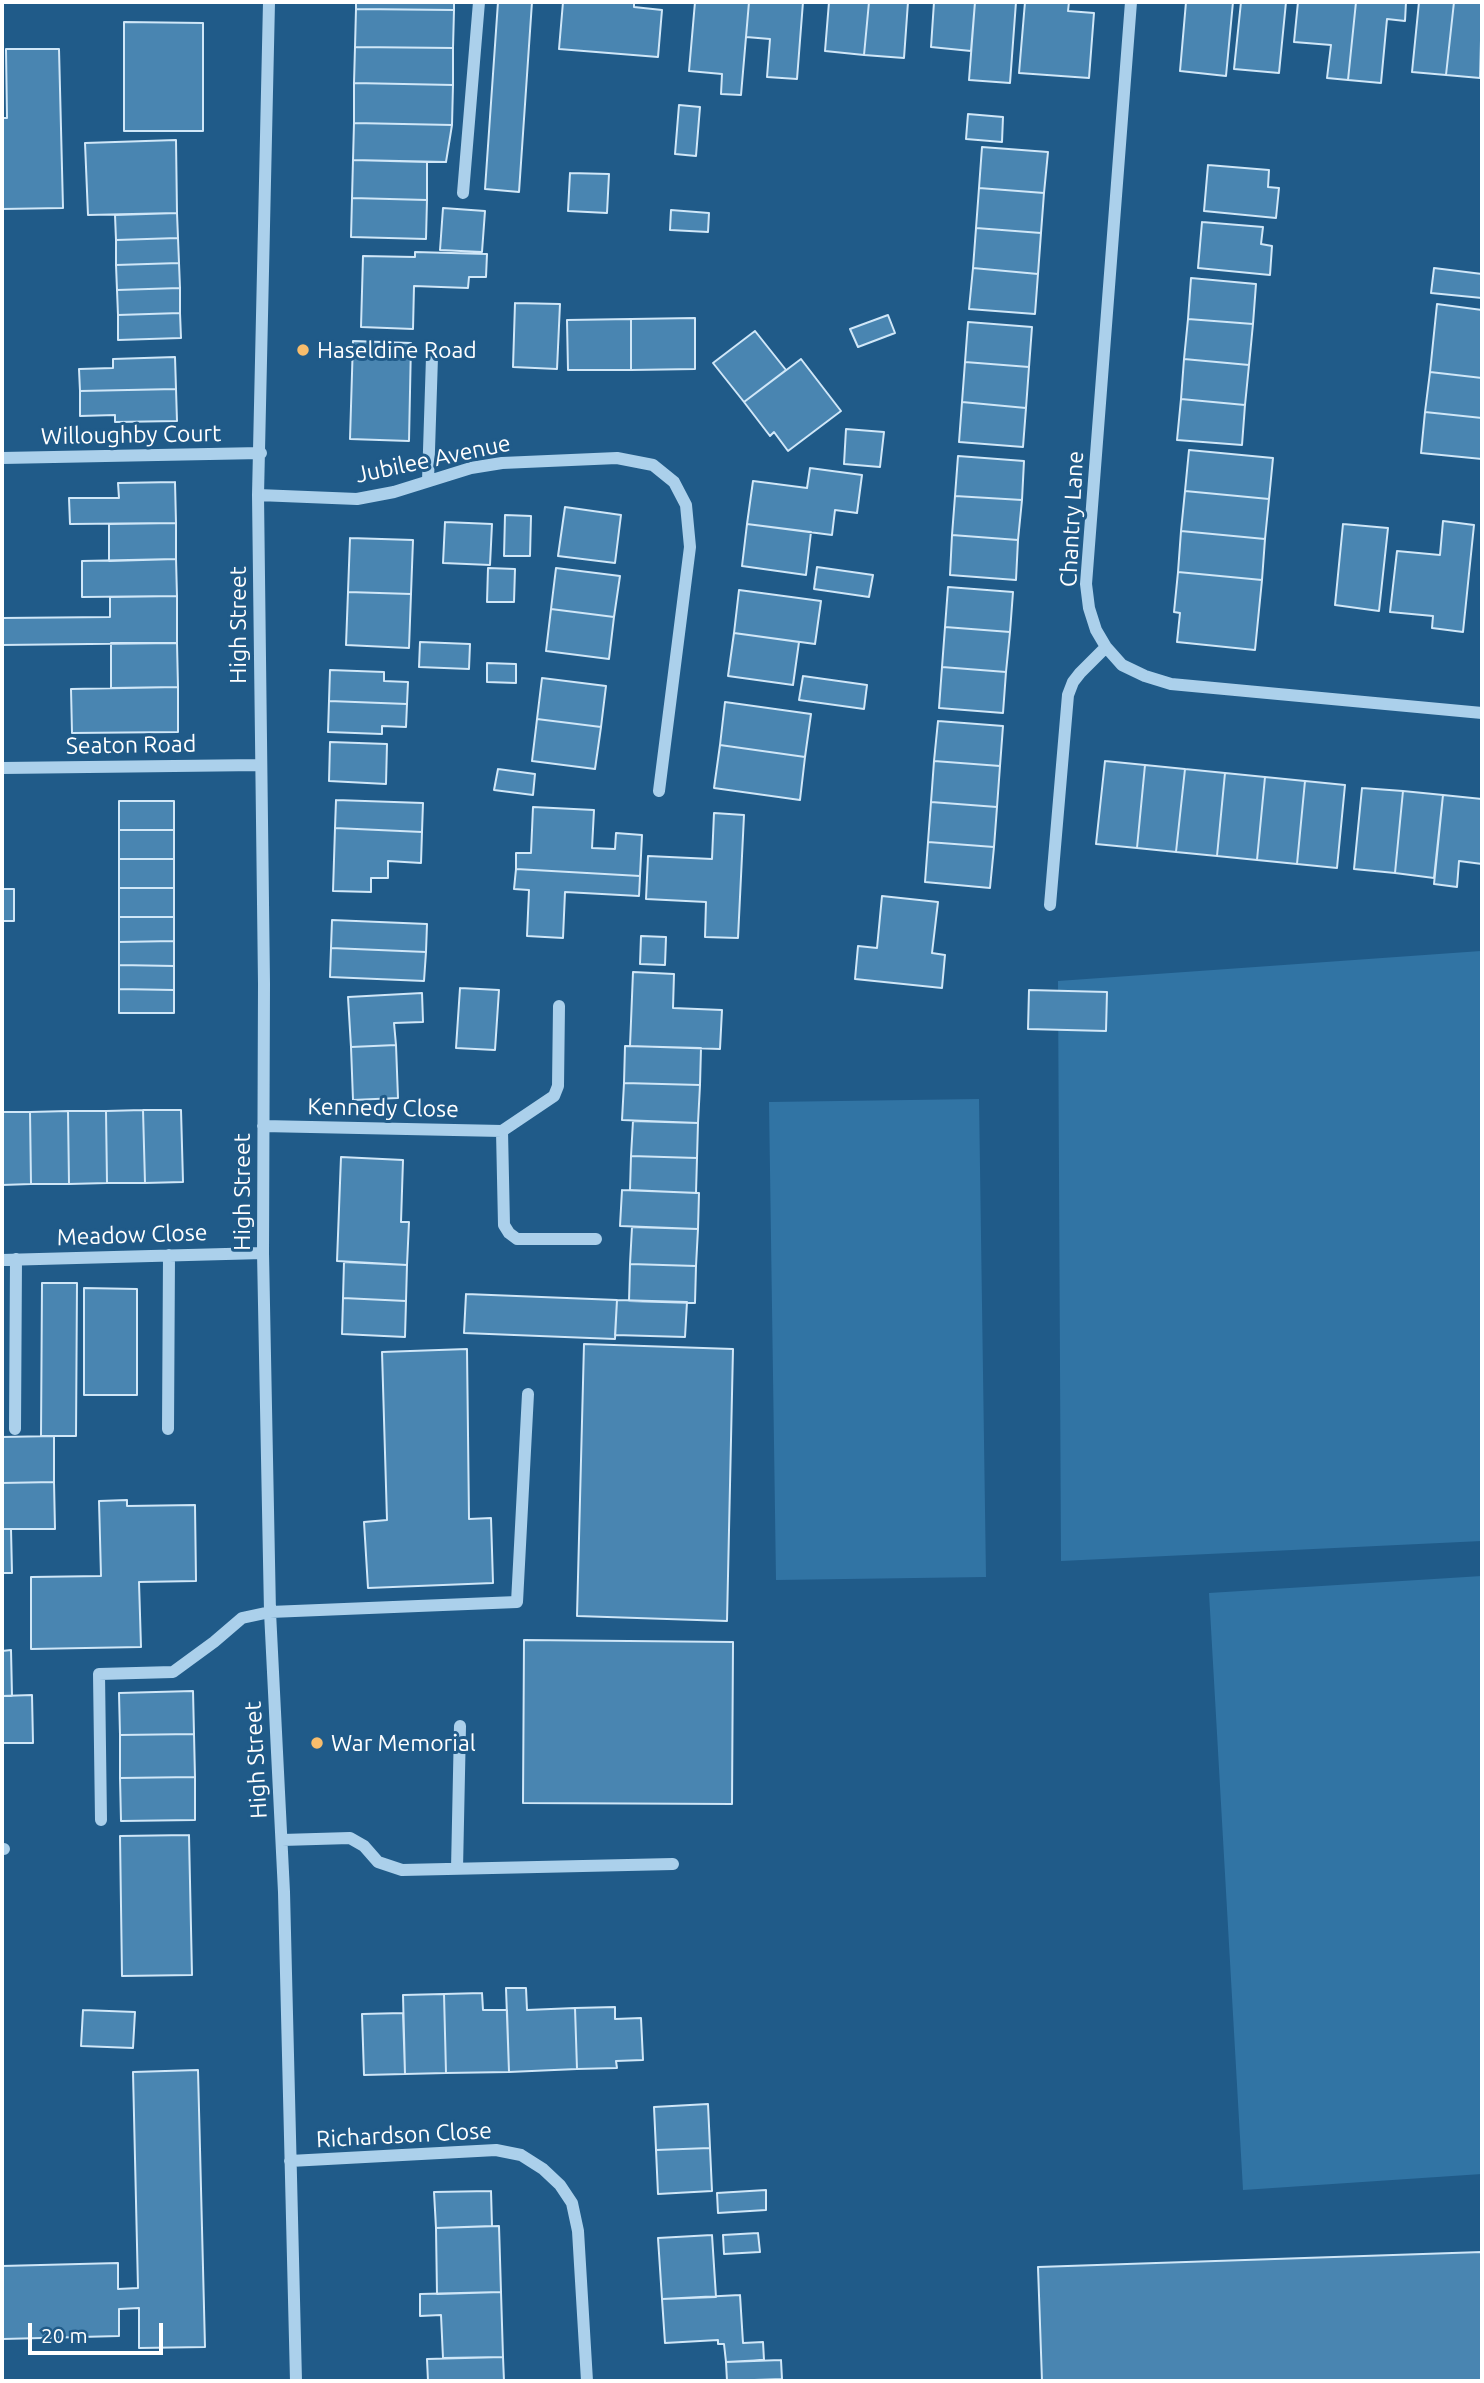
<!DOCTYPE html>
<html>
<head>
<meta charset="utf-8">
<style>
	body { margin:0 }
	#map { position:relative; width:1484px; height:2383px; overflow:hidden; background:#205b89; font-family:Ubuntu,sans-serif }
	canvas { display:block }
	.frame { position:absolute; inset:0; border:4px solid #fff; pointer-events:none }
	.scale { position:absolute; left:28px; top:2323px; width:135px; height:32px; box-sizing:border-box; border:4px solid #fff; border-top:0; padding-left:9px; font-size:21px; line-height:24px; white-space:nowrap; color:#fff; -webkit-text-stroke:5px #205b89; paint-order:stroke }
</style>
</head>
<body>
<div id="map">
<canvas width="1484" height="2383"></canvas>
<div class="frame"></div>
<div class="scale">20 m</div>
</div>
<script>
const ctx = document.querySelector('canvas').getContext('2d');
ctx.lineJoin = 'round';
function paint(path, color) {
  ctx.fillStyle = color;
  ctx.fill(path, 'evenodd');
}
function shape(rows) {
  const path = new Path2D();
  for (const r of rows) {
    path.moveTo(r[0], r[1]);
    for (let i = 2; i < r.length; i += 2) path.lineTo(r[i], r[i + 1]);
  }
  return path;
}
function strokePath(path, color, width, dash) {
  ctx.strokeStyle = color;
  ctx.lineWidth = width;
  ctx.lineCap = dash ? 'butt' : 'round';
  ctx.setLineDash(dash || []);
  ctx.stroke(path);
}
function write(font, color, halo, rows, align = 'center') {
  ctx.font = font + ' Ubuntu,sans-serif';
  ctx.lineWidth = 6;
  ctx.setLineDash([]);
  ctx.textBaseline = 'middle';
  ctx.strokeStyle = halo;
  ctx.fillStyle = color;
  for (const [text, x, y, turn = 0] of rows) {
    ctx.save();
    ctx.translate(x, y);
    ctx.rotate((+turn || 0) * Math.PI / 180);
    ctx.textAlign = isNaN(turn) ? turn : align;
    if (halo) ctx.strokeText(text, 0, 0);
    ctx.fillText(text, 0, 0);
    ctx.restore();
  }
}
const green = shape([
	[1482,940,1482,1541,1061,1561,1058,981,1481,951],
	[979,1099,986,1577,776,1580,769,1102],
	[1482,1576,1482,2174,1243,2190,1209,1593]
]);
const building = shape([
	[356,2,454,2,454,10,356,9,356,2],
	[498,2,532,2,519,192,485,189,498,2],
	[563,2,634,2,634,7,662,10,658,57,559,49,563,2],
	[695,2,749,2,741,95,721,94,722,74,689,71,695,2],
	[749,2,803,2,797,79,767,77,770,39,746,37,749,2],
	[829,2,869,2,864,55,825,51,829,2],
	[869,2,908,2,904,58,864,55,869,2],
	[934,2,975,2,971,51,931,47,934,2],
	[975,2,1016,2,1010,83,969,80,975,2],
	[1025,2,1069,2,1068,11,1094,13,1089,78,1019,73,1025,2],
	[1186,2,1233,2,1226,76,1180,71,1186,2],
	[1241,2,1286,2,1279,73,1234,69,1241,2],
	[1298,2,1356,2,1348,80,1327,78,1331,45,1294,42,1298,2],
	[1356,2,1406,2,1405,21,1387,19,1381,83,1348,80,1356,2],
	[1419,2,1454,2,1446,75,1412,72,1419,2],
	[1454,2,1482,2,1480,78,1446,75,1454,2],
	[356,9,454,10,453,48,355,47,356,9],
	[124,22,203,23,203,131,124,131,124,22],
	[355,47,453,48,453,85,354,83,355,47],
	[6,49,59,49,63,208,2,209,2,118,7,118,6,49],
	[354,83,453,85,452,125,354,123,354,83],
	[679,105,700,107,696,156,675,154,679,105],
	[968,114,1003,117,1002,142,966,139,968,114],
	[354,123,452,125,446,162,353,160,354,123],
	[176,140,177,213,88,215,85,143,176,140],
	[982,147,1048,152,1044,193,979,188,982,147],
	[353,160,427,162,427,200,352,198,353,160],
	[1208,165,1269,170,1268,187,1279,188,1276,218,1204,211,1208,165],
	[570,173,609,174,607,213,568,211,570,173],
	[979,188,1044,193,1041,233,976,228,979,188],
	[352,198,427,200,426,239,351,237,352,198],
	[443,208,485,211,482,252,440,250,443,208],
	[671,210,709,213,708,232,670,230,671,210],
	[177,213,178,238,116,240,115,215,177,213],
	[1202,222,1263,227,1261,244,1272,246,1270,275,1198,268,1202,222],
	[976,228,1041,233,1038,274,973,268,976,228],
	[178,238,179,263,116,265,116,240,178,238],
	[415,252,487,254,486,277,469,277,468,288,414,286,413,329,361,327,363,256,415,257,415,252],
	[179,263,180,288,117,290,116,265,179,263],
	[973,268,1038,274,1035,314,969,309,973,268],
	[1434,268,1482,274,1482,298,1431,293,1434,268],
	[1191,278,1256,284,1253,324,1188,319,1191,278],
	[180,288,180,313,118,315,117,290,180,288],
	[515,303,560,304,557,369,513,367,515,303],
	[1437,304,1482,310,1482,378,1430,372,1437,304],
	[180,313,181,338,118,340,118,315,180,313],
	[888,315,895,333,858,347,850,329,888,315],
	[695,318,695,369,631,370,631,319,695,318],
	[631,319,631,370,568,370,567,320,631,319],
	[1188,319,1253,324,1249,365,1184,359,1188,319],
	[968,322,1032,327,1029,367,965,362,968,322],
	[755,331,786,370,744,402,713,363,755,331],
	[353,341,411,343,409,441,350,439,353,341],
	[175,357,176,389,80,391,79,369,113,368,113,359,175,357],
	[801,359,841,411,788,451,774,432,770,436,744,402,801,359],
	[1184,359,1249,365,1245,405,1181,399,1184,359],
	[965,362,1029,367,1026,408,962,402,965,362],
	[1430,372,1482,378,1482,418,1425,412,1430,372],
	[176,389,177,421,115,422,115,415,80,416,80,391,176,389],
	[1181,399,1245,405,1242,445,1177,440,1181,399],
	[962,402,1026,408,1023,447,959,442,962,402],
	[1425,412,1482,418,1482,459,1421,453,1425,412],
	[846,429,884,432,880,467,844,464,846,429],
	[1189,450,1273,458,1269,499,1185,491,1189,450],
	[958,456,1024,461,1022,500,955,496,958,456],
	[810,468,862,475,857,513,835,510,832,535,747,524,753,481,807,488,810,468],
	[175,482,176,523,70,524,69,498,119,498,118,483,175,482],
	[1185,491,1269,499,1265,539,1181,531,1185,491],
	[955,496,1022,500,1018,540,952,535,955,496],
	[565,507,621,515,615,563,558,556,565,507],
	[505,515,531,516,530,556,504,556,505,515],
	[1443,521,1474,525,1463,632,1432,628,1433,616,1390,612,1397,551,1440,555,1443,521],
	[445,522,492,524,490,565,443,563,445,522],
	[176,523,176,559,109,561,109,524,176,523],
	[747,524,811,532,806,575,742,566,747,524],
	[1343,524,1388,528,1379,611,1335,605,1343,524],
	[1181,531,1265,539,1262,580,1178,572,1181,531],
	[952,535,1018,540,1016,580,950,575,952,535],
	[350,538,413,540,411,594,348,592,350,538],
	[176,559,177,596,82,597,82,561,176,559],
	[817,567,873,575,869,597,814,589,817,567],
	[488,568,515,569,514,602,487,602,488,568],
	[556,568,620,576,614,617,551,609,556,568],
	[1178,572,1262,580,1255,650,1177,642,1180,613,1174,612,1178,572],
	[948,587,1013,592,1010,632,945,627,948,587],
	[739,590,821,601,815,644,734,633,739,590],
	[348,592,411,594,409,648,346,645,348,592],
	[177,596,177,643,2,645,2,618,110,617,110,597,177,596],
	[551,609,614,617,609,659,546,651,551,609],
	[945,627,1010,632,1006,672,942,667,945,627],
	[734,633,799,642,793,685,728,676,734,633],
	[420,642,470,644,469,669,419,667,420,642],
	[111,643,177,643,178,687,111,688,111,643],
	[487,663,516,664,516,683,487,682,487,663],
	[942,667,1006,672,1003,713,939,708,942,667],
	[330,670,384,672,384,681,408,682,407,704,329,701,330,670],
	[803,676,867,685,864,709,799,700,803,676],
	[542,678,606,686,601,727,537,719,542,678],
	[178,687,178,732,72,733,71,689,178,687],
	[329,701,407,704,406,727,382,726,382,734,328,732,329,701],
	[725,702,811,714,805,757,720,745,725,702],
	[537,719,601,727,595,769,532,761,537,719],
	[938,721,1003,726,1000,766,934,761,938,721],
	[330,742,387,744,386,784,329,781,330,742],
	[720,745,805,757,800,800,714,788,720,745],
	[934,761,1000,766,997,807,931,802,934,761],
	[1105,761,1145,765,1137,848,1096,844,1105,761],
	[1145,765,1185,769,1176,852,1137,848,1145,765],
	[498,769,535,774,533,795,494,790,498,769],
	[1185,769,1225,773,1217,856,1176,852,1185,769],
	[1225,773,1265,777,1257,860,1217,856,1225,773],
	[1265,777,1305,781,1297,864,1257,860,1265,777],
	[1305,781,1345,785,1337,868,1297,864,1305,781],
	[1362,788,1403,791,1395,873,1354,869,1362,788],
	[1403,791,1443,795,1434,878,1395,873,1403,791],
	[1443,795,1482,799,1482,864,1459,861,1457,887,1434,884,1443,795],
	[336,800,423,803,422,832,335,828,336,800],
	[119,801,174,801,174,830,119,830,119,801],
	[931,802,997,807,994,847,928,842,931,802],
	[533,807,594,810,592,848,615,849,616,833,642,835,640,876,516,869,516,853,531,853,533,807],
	[714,813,744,815,738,938,705,937,706,902,646,899,648,856,712,859,714,813],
	[335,828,422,832,421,863,388,861,388,878,371,878,371,892,333,891,335,828],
	[119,830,174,830,174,859,119,859,119,830],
	[928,842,994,847,990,888,925,882,928,842],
	[119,859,174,859,174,888,119,888,119,859],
	[516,869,640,876,639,896,565,892,563,938,527,936,529,890,514,889,516,869],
	[119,888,174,888,174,917,119,917,119,888],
	[2,889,14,889,14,921,2,921,2,889],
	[882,896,938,902,932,953,945,955,942,988,855,979,858,946,877,948,882,896],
	[119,917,174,917,174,941,119,942,119,917],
	[332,920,427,924,426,952,331,948,332,920],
	[641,936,666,937,665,965,640,964,641,936],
	[174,941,174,966,119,965,119,942,174,941],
	[331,948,426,952,424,981,330,977,331,948],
	[119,965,174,966,174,990,119,989,119,965],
	[633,972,674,974,673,1008,722,1010,720,1049,630,1046,633,972],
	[460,988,499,990,495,1050,456,1048,460,988],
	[119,989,174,990,174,1013,119,1013,119,989],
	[1029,990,1107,992,1106,1031,1028,1029,1029,990],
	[422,993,423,1022,394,1023,396,1045,351,1047,348,997,422,993],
	[396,1045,398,1098,353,1100,351,1047,396,1045],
	[625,1046,701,1048,700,1085,624,1083,625,1046],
	[624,1083,700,1085,698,1123,622,1120,624,1083],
	[143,1110,181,1110,183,1182,145,1183,143,1110],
	[143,1110,145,1183,107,1183,106,1111,143,1110],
	[68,1111,106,1111,107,1183,69,1184,68,1111],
	[68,1111,69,1184,31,1184,30,1112,68,1111],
	[2,1112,30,1112,31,1184,2,1185,2,1112],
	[633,1121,698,1123,697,1158,631,1156,633,1121],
	[631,1156,697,1158,696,1193,630,1190,631,1156],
	[341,1157,403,1160,401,1222,409,1222,407,1265,337,1261,341,1157],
	[622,1190,699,1193,698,1229,620,1226,622,1190],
	[632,1227,698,1229,696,1266,630,1264,632,1227],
	[344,1262,407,1265,406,1301,343,1298,344,1262],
	[630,1264,696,1266,695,1303,629,1301,630,1264],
	[42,1283,77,1283,76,1436,41,1436,42,1283],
	[84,1288,137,1289,137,1395,84,1395,84,1288],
	[466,1294,617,1300,615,1339,464,1333,466,1294],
	[343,1298,406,1301,405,1337,342,1334,343,1298],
	[617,1300,687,1302,685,1337,615,1335,617,1300],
	[584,1344,733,1349,727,1621,577,1616,584,1344],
	[467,1349,469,1519,491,1518,493,1583,368,1588,364,1522,387,1520,382,1352,467,1349],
	[54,1436,54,1482,2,1483,2,1437,54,1436],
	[54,1482,55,1529,2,1529,2,1483,54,1482],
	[127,1500,127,1506,195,1505,196,1581,139,1582,141,1647,31,1649,31,1577,101,1576,99,1501,127,1500],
	[2,1529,11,1529,12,1573,2,1573,2,1529],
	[524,1640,733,1642,732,1804,523,1803,524,1640],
	[11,1650,12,1696,2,1696,2,1651,11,1650],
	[193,1691,194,1734,120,1735,119,1693,193,1691],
	[32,1695,33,1743,2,1743,2,1696,32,1695],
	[194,1734,195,1777,120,1778,120,1735,194,1734],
	[195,1777,195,1820,121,1821,120,1778,195,1777],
	[189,1835,192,1975,122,1976,120,1836,189,1835],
	[506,1988,526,1988,527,2010,575,2008,577,2069,509,2072,506,1988],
	[482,1993,483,2010,507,2010,509,2072,446,2073,444,1994,482,1993],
	[444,1994,446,2073,405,2074,403,1995,444,1994],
	[615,2007,615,2019,641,2018,643,2060,616,2061,617,2068,577,2069,575,2008,615,2007],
	[83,2010,135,2012,133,2048,81,2046,83,2010],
	[403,2013,405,2074,364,2075,362,2014,403,2013],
	[198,2070,205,2347,139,2348,139,2308,119,2309,119,2336,3,2339,2,2266,118,2263,118,2289,138,2288,133,2072,198,2070],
	[708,2104,710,2148,656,2150,654,2107,708,2104],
	[710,2148,712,2191,658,2194,656,2150,710,2148],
	[766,2190,766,2210,718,2213,717,2193,766,2190],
	[491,2191,492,2226,436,2228,434,2192,491,2191],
	[499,2226,501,2292,437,2294,436,2228,499,2226],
	[758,2233,760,2252,724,2254,723,2235,758,2233],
	[712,2235,716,2297,662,2299,658,2238,712,2235],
	[1482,2252,1482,2381,1042,2381,1038,2267,1482,2252],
	[501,2292,503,2357,443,2358,441,2315,420,2316,420,2294,501,2292],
	[740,2295,743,2343,763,2342,764,2360,726,2362,724,2344,718,2344,718,2340,665,2343,662,2299,740,2295],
	[503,2357,504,2381,428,2381,427,2359,503,2357],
	[781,2360,782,2379,727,2381,726,2362,781,2360]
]);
const minor = shape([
	[269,2,258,495,264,984,263,1253,270,1612,284,1892,296,2381],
	[1131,2,1086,584,1089,608,1096,630,1106,647,1122,665,1145,676,1171,684,1482,713],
	[463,193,479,2],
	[2,458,261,453],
	[428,481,432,357],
	[258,495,357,499,394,492,471,468,502,463,617,458,653,465,674,482,686,505,690,547,659,791],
	[2,768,260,765],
	[1050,905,1068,695,1073,682,1080,673,1106,647],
	[263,1126,502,1131],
	[502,1131,504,1225,509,1233,517,1239,596,1239],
	[502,1131,554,1096,558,1086,559,1006],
	[2,1260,263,1253],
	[15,1429,16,1259],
	[168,1429,169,1255],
	[101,1820,99,1674,173,1672,214,1642,242,1618,270,1612,517,1602,528,1394],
	[282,1840,350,1838,364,1846,378,1862,402,1870,673,1864],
	[2,1849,4,1849],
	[457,1869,460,1726],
	[290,2161,496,2150,521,2155,543,2169,560,2185,572,2203,578,2231,587,2381]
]);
const markers = [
	[303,350,7,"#f8bd6c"],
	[317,1743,7,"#f8bd6c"]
];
const poiNames = [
	["Haseldine Road",317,350],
	["War Memorial",331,1743]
];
const streetNames = [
	["Willoughby Court",131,435,-1],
	["Jubilee Avenue",433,459,-12],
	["Chantry Lane",1072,519,-87],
	["High Street",238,625,-90],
	["Seaton Road",131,745,-1],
	["Kennedy Close",383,1108,1],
	["High Street",242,1192,-90],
	["Meadow Close",132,1235,-2],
	["High Street",256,1760,-93],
	["Richardson Close",404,2135,-3]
];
paint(green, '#3174a4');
paint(building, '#4985b1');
strokePath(building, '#d0e7f8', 2);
strokePath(minor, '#abd0eb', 12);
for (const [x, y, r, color] of markers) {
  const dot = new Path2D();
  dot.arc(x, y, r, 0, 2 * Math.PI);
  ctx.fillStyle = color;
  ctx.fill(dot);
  strokePath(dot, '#205b89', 2.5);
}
write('23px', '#fff', '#205b89', poiNames, 'left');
write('23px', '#fff', '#205b89', streetNames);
</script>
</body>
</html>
